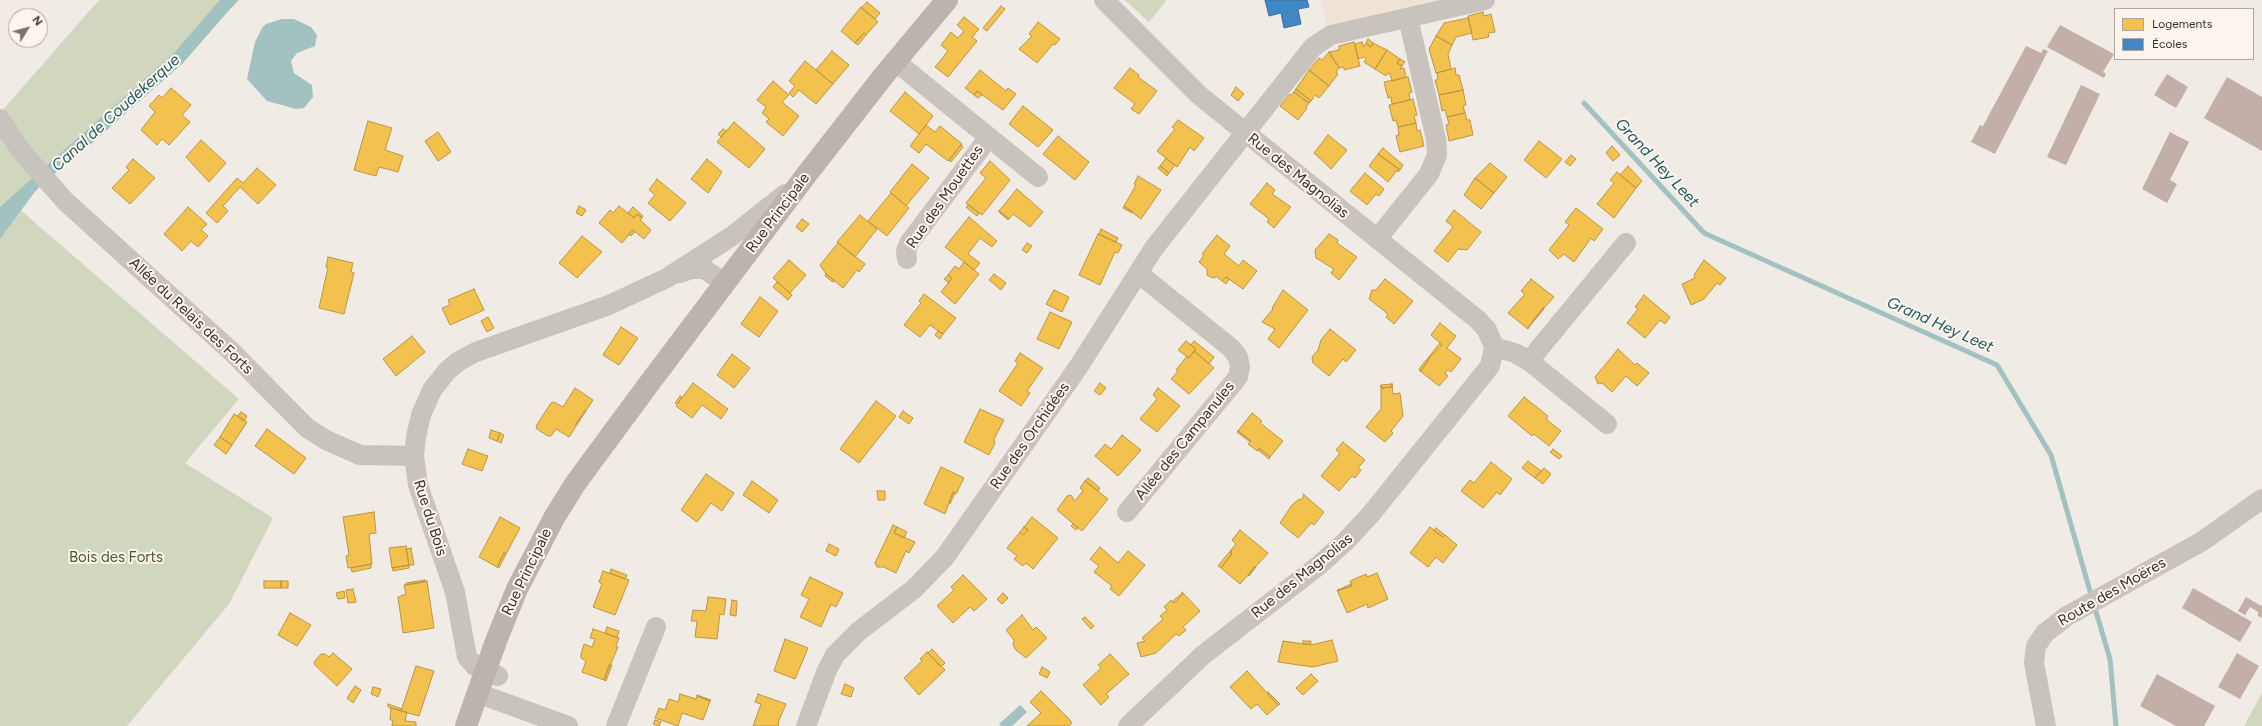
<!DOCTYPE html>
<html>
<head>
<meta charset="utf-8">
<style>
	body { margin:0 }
	#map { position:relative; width:2262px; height:726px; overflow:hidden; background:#f0ebe5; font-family:Figtree,sans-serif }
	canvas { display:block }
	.legend { position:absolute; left:2114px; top:8px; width:140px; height:52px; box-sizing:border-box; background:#fbf5ee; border:1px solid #aea6a0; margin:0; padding:5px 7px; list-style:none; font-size:12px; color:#3b302b }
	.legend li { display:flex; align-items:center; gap:8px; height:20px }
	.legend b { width:20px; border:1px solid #aea6a0 }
	.north { position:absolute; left:8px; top:8px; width:40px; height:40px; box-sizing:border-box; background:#fbf5ee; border:1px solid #aea6a0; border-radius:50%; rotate:53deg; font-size:11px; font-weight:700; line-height:16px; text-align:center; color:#3b302b }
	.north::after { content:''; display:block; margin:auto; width:14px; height:18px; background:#7a716c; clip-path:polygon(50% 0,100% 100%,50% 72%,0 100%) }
</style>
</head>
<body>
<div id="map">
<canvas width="2262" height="726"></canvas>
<ul class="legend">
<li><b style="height:11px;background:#f2c14e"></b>Logements</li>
<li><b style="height:11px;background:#3f88c5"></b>Écoles</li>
</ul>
<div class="north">N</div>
</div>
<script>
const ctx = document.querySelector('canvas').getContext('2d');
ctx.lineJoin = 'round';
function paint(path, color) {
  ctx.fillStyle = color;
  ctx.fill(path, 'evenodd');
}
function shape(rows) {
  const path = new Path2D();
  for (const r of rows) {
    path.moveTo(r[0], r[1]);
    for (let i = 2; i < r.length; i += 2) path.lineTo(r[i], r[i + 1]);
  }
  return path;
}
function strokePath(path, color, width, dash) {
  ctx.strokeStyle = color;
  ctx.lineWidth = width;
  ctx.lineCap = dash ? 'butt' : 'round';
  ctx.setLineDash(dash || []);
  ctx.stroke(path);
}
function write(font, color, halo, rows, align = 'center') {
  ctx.font = font + ' Figtree,sans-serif';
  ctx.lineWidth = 4;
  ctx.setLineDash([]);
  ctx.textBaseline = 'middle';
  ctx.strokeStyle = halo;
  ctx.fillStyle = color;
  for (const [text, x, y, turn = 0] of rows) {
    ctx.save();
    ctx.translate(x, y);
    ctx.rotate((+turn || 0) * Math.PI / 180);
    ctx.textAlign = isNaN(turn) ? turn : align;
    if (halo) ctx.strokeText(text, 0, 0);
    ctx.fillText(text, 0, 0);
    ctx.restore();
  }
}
const green = shape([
	[99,0,240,0,18,208,239,399,185,463,273,518,229,604,127,726,0,726,0,113],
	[1125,0,1165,0,1166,1,1149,22],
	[2262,693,2262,726,2244,726]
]);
const plaza = shape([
	[1321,0,1440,0,1327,25]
]);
const water = shape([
	[220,0,238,0,183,63,91,144,39,186,0,239,0,207,174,53],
	[282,19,294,19,311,27,317,35,315,46,297,53,291,61,294,73,312,85,313,97,304,108,296,109,267,101,247,79,255,42,262,28,266,24],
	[1020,705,1027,712,1012,726,1001,726,999,724]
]);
const homes = shape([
	[867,2,880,13,875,19,861,8,867,2],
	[1001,6,1005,9,987,31,983,28,1001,6],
	[861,7,878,22,866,35,864,33,855,43,841,31,861,7],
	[1483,12,1484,16,1491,14,1495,32,1488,33,1489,37,1473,40,1468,16,1483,12],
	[964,17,979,29,972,37,977,41,948,77,935,67,948,51,941,45,951,32,958,38,964,31,957,25,964,17],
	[1468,18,1472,33,1456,37,1452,45,1436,36,1444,23,1468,18],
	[1038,22,1060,39,1055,45,1053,44,1037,63,1019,49,1032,36,1029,34,1038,22],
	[864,33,866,35,858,45,855,43,864,33],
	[1436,36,1452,45,1448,54,1451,69,1436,73,1429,49,1436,36],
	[1368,39,1373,43,1371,47,1366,43,1368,39],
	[1354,42,1360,66,1344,70,1344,67,1339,68,1329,52,1339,50,1339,46,1354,42],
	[1362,42,1364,47,1366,43,1371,47,1373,43,1387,50,1375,69,1364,62,1366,59,1364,57,1358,59,1355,44,1362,42],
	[1387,50,1400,59,1397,63,1402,66,1400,69,1404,68,1406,77,1392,81,1390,74,1388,73,1386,76,1375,69,1387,50],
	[832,51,849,65,833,84,816,70,832,51],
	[1329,52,1339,68,1336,72,1338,74,1329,86,1309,70,1319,58,1322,60,1329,52],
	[1400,59,1405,62,1402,66,1397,63,1400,59],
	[805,61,833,84,816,104,799,90,793,97,789,93,795,86,789,81,805,61],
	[1130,68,1139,75,1138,77,1157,91,1139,114,1131,109,1135,104,1114,88,1130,68],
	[1455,68,1456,75,1459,75,1463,90,1439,95,1435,80,1438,80,1437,73,1455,68],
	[980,70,1006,91,1008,88,1016,94,1003,110,977,91,974,95,965,88,980,70],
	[1309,70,1329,86,1319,98,1315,95,1311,101,1296,89,1309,70],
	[1408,77,1412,92,1409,93,1410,100,1392,104,1391,97,1388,98,1384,82,1408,77],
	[773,81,789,95,782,102,799,116,783,136,766,122,769,119,762,113,766,107,757,100,773,81],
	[1236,87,1244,94,1238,101,1231,95,1236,87],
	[171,88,191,105,182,115,190,122,169,145,162,139,157,145,141,130,155,112,149,106,159,95,162,98,171,88],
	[1296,89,1311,101,1309,103,1294,92,1296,89],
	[1463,90,1466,105,1463,106,1465,113,1447,117,1445,110,1442,111,1439,95,1463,90],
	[977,91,982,95,978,98,974,95,977,91],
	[905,92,933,116,919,134,890,111,905,92],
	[1294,92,1309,103,1306,107,1307,108,1298,120,1280,106,1290,94,1291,95,1294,92],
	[1413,99,1417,115,1414,116,1416,123,1398,127,1396,120,1393,121,1389,105,1413,99],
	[1023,106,1053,130,1038,147,1009,124,1023,106],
	[1465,113,1467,120,1470,120,1473,135,1449,141,1446,125,1449,124,1447,117,1465,113],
	[1178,120,1204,138,1194,151,1190,147,1177,167,1157,151,1175,129,1172,127,1178,120],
	[368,121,392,128,385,150,403,156,398,172,379,167,376,176,354,170,368,121],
	[734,122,765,149,749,168,717,142,734,122],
	[1416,123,1417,131,1420,130,1424,146,1400,152,1396,136,1399,135,1398,127,1416,123],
	[926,125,935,132,940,126,962,144,948,161,926,144,919,153,910,146,926,125],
	[723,129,726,131,721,137,718,134,723,129],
	[438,132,451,152,438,161,425,141,438,132],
	[1328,135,1347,150,1331,169,1314,153,1328,135],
	[1058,136,1089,162,1075,180,1043,154,1058,136],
	[201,140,226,163,209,182,186,157,201,140],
	[1539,141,1562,159,1546,178,1524,160,1539,141],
	[961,145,963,147,951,162,949,160,961,145],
	[1612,146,1620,155,1613,161,1606,153,1612,146],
	[1383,148,1403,165,1400,170,1378,154,1383,148],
	[1378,154,1400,170,1398,172,1397,170,1388,182,1369,166,1378,154],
	[1571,155,1576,159,1570,166,1565,162,1571,155],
	[1166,158,1175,165,1169,173,1160,166,1166,158],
	[133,159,155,178,130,204,112,188,129,170,126,167,133,159],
	[707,159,722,172,708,193,691,179,707,159],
	[990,161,1010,180,982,215,966,203,986,178,980,173,990,161],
	[1490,163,1507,177,1494,193,1475,178,1490,163],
	[912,164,929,178,906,206,890,192,912,164],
	[1160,166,1169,173,1167,176,1158,168,1160,166],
	[1628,166,1642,181,1636,188,1620,175,1628,166],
	[257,168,276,185,258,204,240,187,223,206,228,211,217,223,206,213,237,178,243,183,257,168],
	[1617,172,1636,188,1614,218,1597,204,1614,183,1610,180,1617,172],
	[1365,173,1384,189,1379,196,1376,194,1367,205,1350,191,1365,173],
	[1138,176,1161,190,1141,219,1124,206,1136,185,1134,184,1138,176],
	[1475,178,1494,193,1481,209,1464,195,1475,178],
	[657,179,686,203,670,221,648,203,655,195,649,190,657,179],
	[1267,183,1275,190,1272,194,1291,207,1274,228,1267,222,1269,219,1250,204,1267,183],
	[1017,189,1043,212,1030,227,1013,214,1009,219,999,211,1017,189],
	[891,193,909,208,887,236,868,221,891,193],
	[968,205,979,213,977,216,966,207,968,205],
	[579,206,586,210,582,216,576,213,579,206],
	[619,206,634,218,637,214,642,218,640,220,651,230,644,239,633,230,622,243,599,223,610,210,613,213,619,206],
	[1124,206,1133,212,1132,213,1123,208,1124,206],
	[188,207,207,224,201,230,208,236,198,247,191,241,182,251,164,234,188,207],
	[633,207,643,216,642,218,637,214,634,218,628,213,633,207],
	[1576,208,1603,229,1594,241,1591,238,1574,262,1564,254,1558,259,1549,250,1569,225,1565,222,1576,208],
	[1454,210,1481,232,1467,250,1458,249,1448,262,1434,251,1453,227,1446,221,1454,210],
	[999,211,1009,219,1008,220,999,212,999,211],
	[860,215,877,229,855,257,837,242,860,215],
	[969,217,997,241,992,247,980,238,968,254,980,263,974,270,945,247,969,217],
	[802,219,809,224,802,232,796,227,802,219],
	[1101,229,1118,238,1116,242,1099,234,1101,229],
	[633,230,635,232,631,236,629,234,633,230],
	[1098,234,1122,245,1118,253,1115,252,1100,285,1079,275,1098,234],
	[1329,234,1338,240,1337,243,1357,257,1339,280,1331,273,1334,269,1316,258,1315,250,1329,234],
	[1217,235,1230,246,1224,254,1239,266,1243,260,1257,271,1243,289,1226,277,1222,281,1216,276,1215,278,1210,277,1207,275,1207,269,1199,262,1204,255,1202,254,1217,235],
	[582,236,602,252,577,278,559,263,582,236],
	[838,243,865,264,859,272,857,270,843,288,826,274,820,265,838,243],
	[1027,243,1032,246,1027,253,1022,250,1027,243],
	[328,257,353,263,351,272,354,273,344,314,319,308,328,267,326,267,328,257],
	[789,260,806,275,790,293,773,278,789,260],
	[1704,260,1726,278,1720,285,1717,283,1704,299,1691,305,1682,284,1695,278,1694,275,1704,260],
	[964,262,979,274,955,304,941,292,952,278,948,275,955,266,959,269,964,262],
	[826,274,834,280,833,282,825,276,826,274],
	[994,274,1006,283,1001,290,989,280,994,274],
	[948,275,952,278,948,282,944,279,948,275],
	[1226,277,1229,279,1226,284,1222,281,1226,277],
	[1385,279,1413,301,1394,324,1386,317,1388,314,1369,299,1372,290,1376,290,1385,279],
	[1531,279,1554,297,1535,318,1528,329,1508,313,1525,294,1521,291,1531,279],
	[777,282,792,295,788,300,773,287,777,282],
	[474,289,484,310,450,325,442,308,450,305,448,300,474,289],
	[1054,290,1069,297,1062,312,1046,304,1054,290],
	[1283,290,1308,310,1279,348,1268,339,1275,329,1262,322,1273,309,1272,308,1283,290],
	[924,294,956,318,943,334,930,325,920,337,904,325,921,303,919,301,924,294],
	[1644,295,1670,317,1665,324,1660,320,1645,338,1627,323,1638,309,1635,307,1644,295],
	[760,297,778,311,759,337,741,324,760,297],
	[1543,308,1544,309,1528,328,1535,318,1543,308],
	[1050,312,1072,322,1059,349,1037,339,1050,312],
	[488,317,494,328,487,332,481,321,488,317],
	[1440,323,1456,336,1447,348,1461,359,1451,372,1448,370,1445,373,1448,376,1439,386,1419,370,1421,371,1430,357,1442,345,1431,335,1440,323],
	[621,327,638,338,619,365,603,355,621,327],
	[1330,329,1356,350,1346,362,1343,359,1329,376,1313,363,1312,357,1318,350,1321,340,1330,329],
	[938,331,943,334,940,339,935,335,938,331],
	[412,336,425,352,396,376,383,359,412,336],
	[1186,341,1196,349,1189,358,1178,350,1186,341],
	[1194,341,1214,357,1209,364,1194,351,1196,349,1191,345,1194,341],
	[1440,343,1442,345,1430,357,1421,371,1419,369,1440,343],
	[1618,349,1635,365,1637,363,1649,373,1637,386,1626,376,1612,392,1602,383,1598,384,1595,377,1618,349],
	[1194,351,1214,368,1189,394,1171,379,1178,371,1176,370,1187,356,1189,358,1194,351],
	[1020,353,1043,368,1027,391,1030,393,1021,406,999,391,1018,363,1015,361,1020,353],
	[732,354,750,368,734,388,717,375,732,354],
	[693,383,728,409,721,419,702,405,692,418,676,406,693,383],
	[1100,383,1106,388,1100,395,1094,391,1100,383],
	[1392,384,1393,394,1400,393,1403,416,1391,431,1393,433,1385,442,1366,427,1381,409,1381,385,1381,388,1392,387,1392,384],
	[1392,384,1392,387,1381,388,1381,385,1392,384],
	[575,388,593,400,569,437,556,429,551,436,548,436,537,429,536,426,551,403,554,402,563,407,575,388],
	[1158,388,1180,406,1157,432,1140,419,1157,399,1153,395,1158,388],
	[680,396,682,397,677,404,675,403,680,396],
	[1524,397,1548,416,1546,419,1561,431,1549,446,1534,434,1532,436,1508,416,1524,397],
	[876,401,896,416,859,463,840,449,876,401],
	[980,409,1004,420,994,439,995,443,989,455,964,442,980,409],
	[585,410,586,411,575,425,585,410],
	[903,411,913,418,909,424,899,417,903,411],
	[241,412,247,416,244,421,237,416,241,412],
	[1252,413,1262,421,1260,423,1283,441,1270,457,1259,448,1257,451,1248,444,1251,441,1238,431,1252,413],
	[234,414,247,422,232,445,220,437,234,414],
	[267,429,306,458,294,474,255,446,267,429],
	[491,430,500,433,497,441,489,438,491,430],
	[1238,431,1251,441,1250,442,1237,432,1238,431],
	[500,433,504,435,501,443,497,441,500,433],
	[1122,435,1141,450,1118,476,1095,456,1105,444,1111,449,1122,435],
	[220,437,232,445,226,454,214,445,220,437],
	[1343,442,1365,460,1358,468,1361,470,1355,478,1352,476,1339,491,1321,476,1340,453,1336,450,1343,442],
	[1259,448,1270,457,1269,459,1258,450,1259,448],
	[468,449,488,456,482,471,462,464,468,449],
	[1553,449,1562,456,1559,459,1550,452,1553,449],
	[1528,461,1541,471,1535,478,1522,468,1528,461],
	[1491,462,1512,479,1500,495,1497,492,1483,508,1461,491,1470,480,1474,483,1491,462],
	[941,467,964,478,956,494,953,492,945,514,924,504,941,467],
	[1544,468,1551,474,1543,484,1535,478,1544,468],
	[706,474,734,493,722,511,711,503,697,522,681,510,706,474],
	[1088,478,1100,488,1098,491,1085,481,1088,478],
	[752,481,778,500,769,513,743,495,752,481],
	[1085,481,1108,499,1082,531,1057,510,1067,496,1071,495,1075,501,1083,491,1080,488,1085,481],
	[877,491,885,491,885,500,878,500,877,491],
	[953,492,955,493,950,504,949,502,953,492],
	[1303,494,1324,512,1314,525,1311,523,1298,538,1280,523,1292,505,1299,499,1301,500,1304,496,1303,494],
	[374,512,376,533,369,534,372,564,348,568,346,556,349,555,343,517,374,512],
	[500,517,520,528,506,554,504,553,497,567,479,557,500,517],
	[1032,517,1058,538,1033,569,1026,563,1023,566,1014,559,1017,556,1007,548,1020,532,1023,535,1028,530,1024,527,1032,517],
	[1073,524,1078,528,1076,530,1071,526,1073,524],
	[893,525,897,527,894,533,915,542,909,553,906,551,896,573,884,567,877,567,875,563,893,525],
	[897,527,907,532,904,538,894,533,897,527],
	[1024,527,1028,530,1023,535,1020,532,1024,527],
	[1430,527,1443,537,1445,535,1457,545,1443,563,1436,557,1428,567,1410,553,1430,527],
	[1436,528,1445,535,1443,537,1434,531,1436,528],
	[1240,530,1268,553,1240,584,1221,568,1231,555,1231,550,1236,544,1232,540,1240,530],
	[829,544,839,549,836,556,826,551,829,544],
	[406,546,409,565,392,568,389,548,406,546],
	[1100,547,1118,563,1128,551,1145,565,1119,596,1110,589,1112,586,1094,572,1099,566,1090,559,1100,547],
	[411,548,414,565,409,565,406,549,411,548],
	[1231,550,1231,555,1221,568,1218,566,1231,550],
	[504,553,506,554,499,568,497,567,504,553],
	[371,564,371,568,352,572,351,568,371,564],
	[409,565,409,568,393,571,392,568,409,565],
	[1254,567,1256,567,1249,576,1248,575,1254,567],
	[611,569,627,575,625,579,610,573,611,569],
	[603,571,629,580,615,615,593,607,602,584,599,582,603,571],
	[1377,573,1388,599,1368,608,1367,604,1347,613,1337,590,1352,586,1350,581,1366,574,1367,577,1377,573],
	[963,575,987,599,974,611,970,607,953,623,937,606,954,590,951,587,963,575],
	[810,577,843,593,836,607,831,604,821,627,800,617,809,599,801,595,810,577],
	[425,580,425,582,406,585,406,583,425,580],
	[264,581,281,581,281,588,264,588,264,581],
	[281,581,288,581,288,588,281,588,281,581],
	[427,581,434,628,403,633,398,597,406,594,404,585,427,581],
	[1351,584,1352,586,1338,591,1338,590,1351,584],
	[353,589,356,602,348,603,346,590,353,589],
	[344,591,345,598,338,599,336,593,344,591],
	[1182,592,1200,611,1183,627,1186,630,1179,636,1176,634,1156,653,1141,657,1137,643,1145,641,1142,638,1163,619,1160,616,1167,610,1164,607,1171,600,1174,603,1183,594,1182,592],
	[1003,593,1008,598,1002,604,997,599,1003,593],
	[1182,593,1183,594,1174,603,1172,602,1182,593],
	[708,597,726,599,724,615,720,614,717,639,695,637,697,621,691,621,693,610,706,611,708,597],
	[732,600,737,601,736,616,730,615,732,600],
	[290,613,311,625,297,646,278,635,290,613],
	[1022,615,1033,630,1036,627,1047,638,1026,658,1016,650,1013,645,1014,640,1006,630,1022,615],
	[1085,617,1094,626,1091,629,1082,619,1085,617],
	[607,627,619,631,617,638,605,633,607,627],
	[593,629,619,638,616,646,618,647,604,680,582,672,586,661,581,658,581,654,584,644,592,647,595,639,590,638,593,629],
	[785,639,808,648,795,679,774,671,785,639],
	[1332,640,1338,661,1313,667,1278,662,1283,641,1311,645,1332,640],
	[1303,641,1311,641,1311,644,1303,644,1303,641],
	[932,649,945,663,941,667,928,653,932,649],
	[927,652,945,670,919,695,904,678,922,661,920,659,927,652],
	[333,653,352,669,337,686,315,665,314,662,321,654,325,654,329,657,333,653],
	[1110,654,1129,674,1106,694,1109,697,1101,705,1083,685,1101,668,1098,665,1110,654],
	[609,665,612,665,606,681,604,680,609,665],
	[416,666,434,671,419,716,401,711,416,666],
	[1042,667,1050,672,1047,678,1039,674,1042,667],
	[1247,671,1278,705,1267,715,1257,704,1251,709,1230,687,1247,671],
	[1311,674,1318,681,1303,695,1296,688,1311,674],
	[845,684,854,688,851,697,841,694,845,684],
	[355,686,361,690,353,703,347,698,355,686],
	[373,687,381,689,378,697,371,694,373,687],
	[1041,691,1069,719,1072,723,1069,726,1027,726,1041,713,1030,702,1041,691],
	[1268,692,1280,704,1278,705,1267,693,1268,692],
	[680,694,696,699,697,696,710,701,703,720,682,713,678,726,655,718,659,708,665,710,669,699,678,702,680,694],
	[758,694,786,704,779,720,778,726,753,726,761,704,755,702,758,694],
	[697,695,711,700,710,701,697,696,697,695],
	[388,704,402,709,401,711,388,707,388,704],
	[391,708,407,712,405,721,416,722,416,726,392,726,393,720,390,720,391,708],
	[655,720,661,722,659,726,653,724,655,720]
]);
const schools = shape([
	[1265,0,1307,0,1309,7,1298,9,1301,24,1284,28,1281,13,1269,16,1265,0]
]);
const stream = shape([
	[1584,103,1704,233,1997,365,2051,455,2092,598],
	[2094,605,2110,659,2116,726]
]);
const building = shape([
	[2060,25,2114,54,2103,72,2106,74,2104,78,2047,47],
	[2026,46,2041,53,2043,49,2048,51,1995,154,1971,142,1980,125,1983,126],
	[2167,74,2188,87,2176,108,2154,95],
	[2227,77,2262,97,2262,151,2204,118],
	[2081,85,2100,94,2066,165,2047,157],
	[2170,132,2189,142,2170,180,2177,184,2167,203,2142,189],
	[2193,588,2252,622,2240,642,2182,608],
	[2246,597,2261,606,2262,604,2262,618,2258,616,2258,612,2250,607,2245,615,2238,611],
	[2237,653,2259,666,2240,699,2218,687],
	[2157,674,2215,706,2204,726,2176,726,2140,706]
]);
const street = shape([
	[1104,0,1199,95,1478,320,1487,330,1494,347,1490,366,1371,514,1346,541,1318,566,1203,655,1128,726],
	[895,61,1038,177],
	[0,119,22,152,65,201,232,352,307,428,326,440,360,455,414,456],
	[1377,239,1429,174,1437,155,1436,139,1408,18],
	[907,259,906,251,909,243,989,137],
	[680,273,691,269,704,269,725,283],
	[1494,347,1515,353,1529,361,1607,424],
	[1529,361,1626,243],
	[1127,512,1238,377,1240,367,1238,357,1231,348,1138,273],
	[498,676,475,666,467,657,455,592,418,485,414,456,416,437,421,415,432,390,447,371,459,361,476,352,609,305,667,278,732,236,785,194],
	[477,693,568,726],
	[616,726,656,627],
	[806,726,827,670,835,655,859,631,914,589,945,557,1079,366,1154,248,1313,47,1331,35,1485,0],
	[2046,726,2034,663,2036,646,2045,633,2067,616,2201,542,2262,499]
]);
const secondary = shape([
	[466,726,496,641,517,589,554,518,575,484,645,389,807,174,885,74,947,0]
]);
const streetNames = [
	["Rue des Magnolias",1298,176,39],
	["Rue des Mouettes",945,197,-55],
	["Rue Principale",778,213,-53],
	["Allée du Relais des Forts",191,316,43],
	["Rue des Orchidées",1030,436,-55],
	["Allée des Campanules",1185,441,-51],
	["Rue du Bois",430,518,72],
	["Rue Principale",527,572,-64],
	["Rue des Magnolias",1302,576,-39],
	["Route des Moëres",2112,592,-30]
];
const parkNames = [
	["Bois des Forts",116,558]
];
const waterNames = [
	["Canal de Coudekerque",116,113,-42],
	["Grand Hey Leet",1657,163,47],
	["Grand Hey Leet",1940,325,24]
];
paint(green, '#d1d6bf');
paint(plaza, '#eee3d5');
paint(water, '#a1c2c1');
paint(homes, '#f2c14e');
strokePath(homes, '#bb9644', 1);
paint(schools, '#3f88c5');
strokePath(schools, '#3e6e97', 1);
strokePath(stream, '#a1c2c1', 5);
paint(building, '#c3afa7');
strokePath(street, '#c9c3be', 20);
strokePath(secondary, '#bab3ae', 22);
write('15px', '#3b302b', '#fbf5ee', streetNames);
write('15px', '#4a5a2e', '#fbf5ee', parkNames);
write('italic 16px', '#1f5a5e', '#fbf5ee', waterNames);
</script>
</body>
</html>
